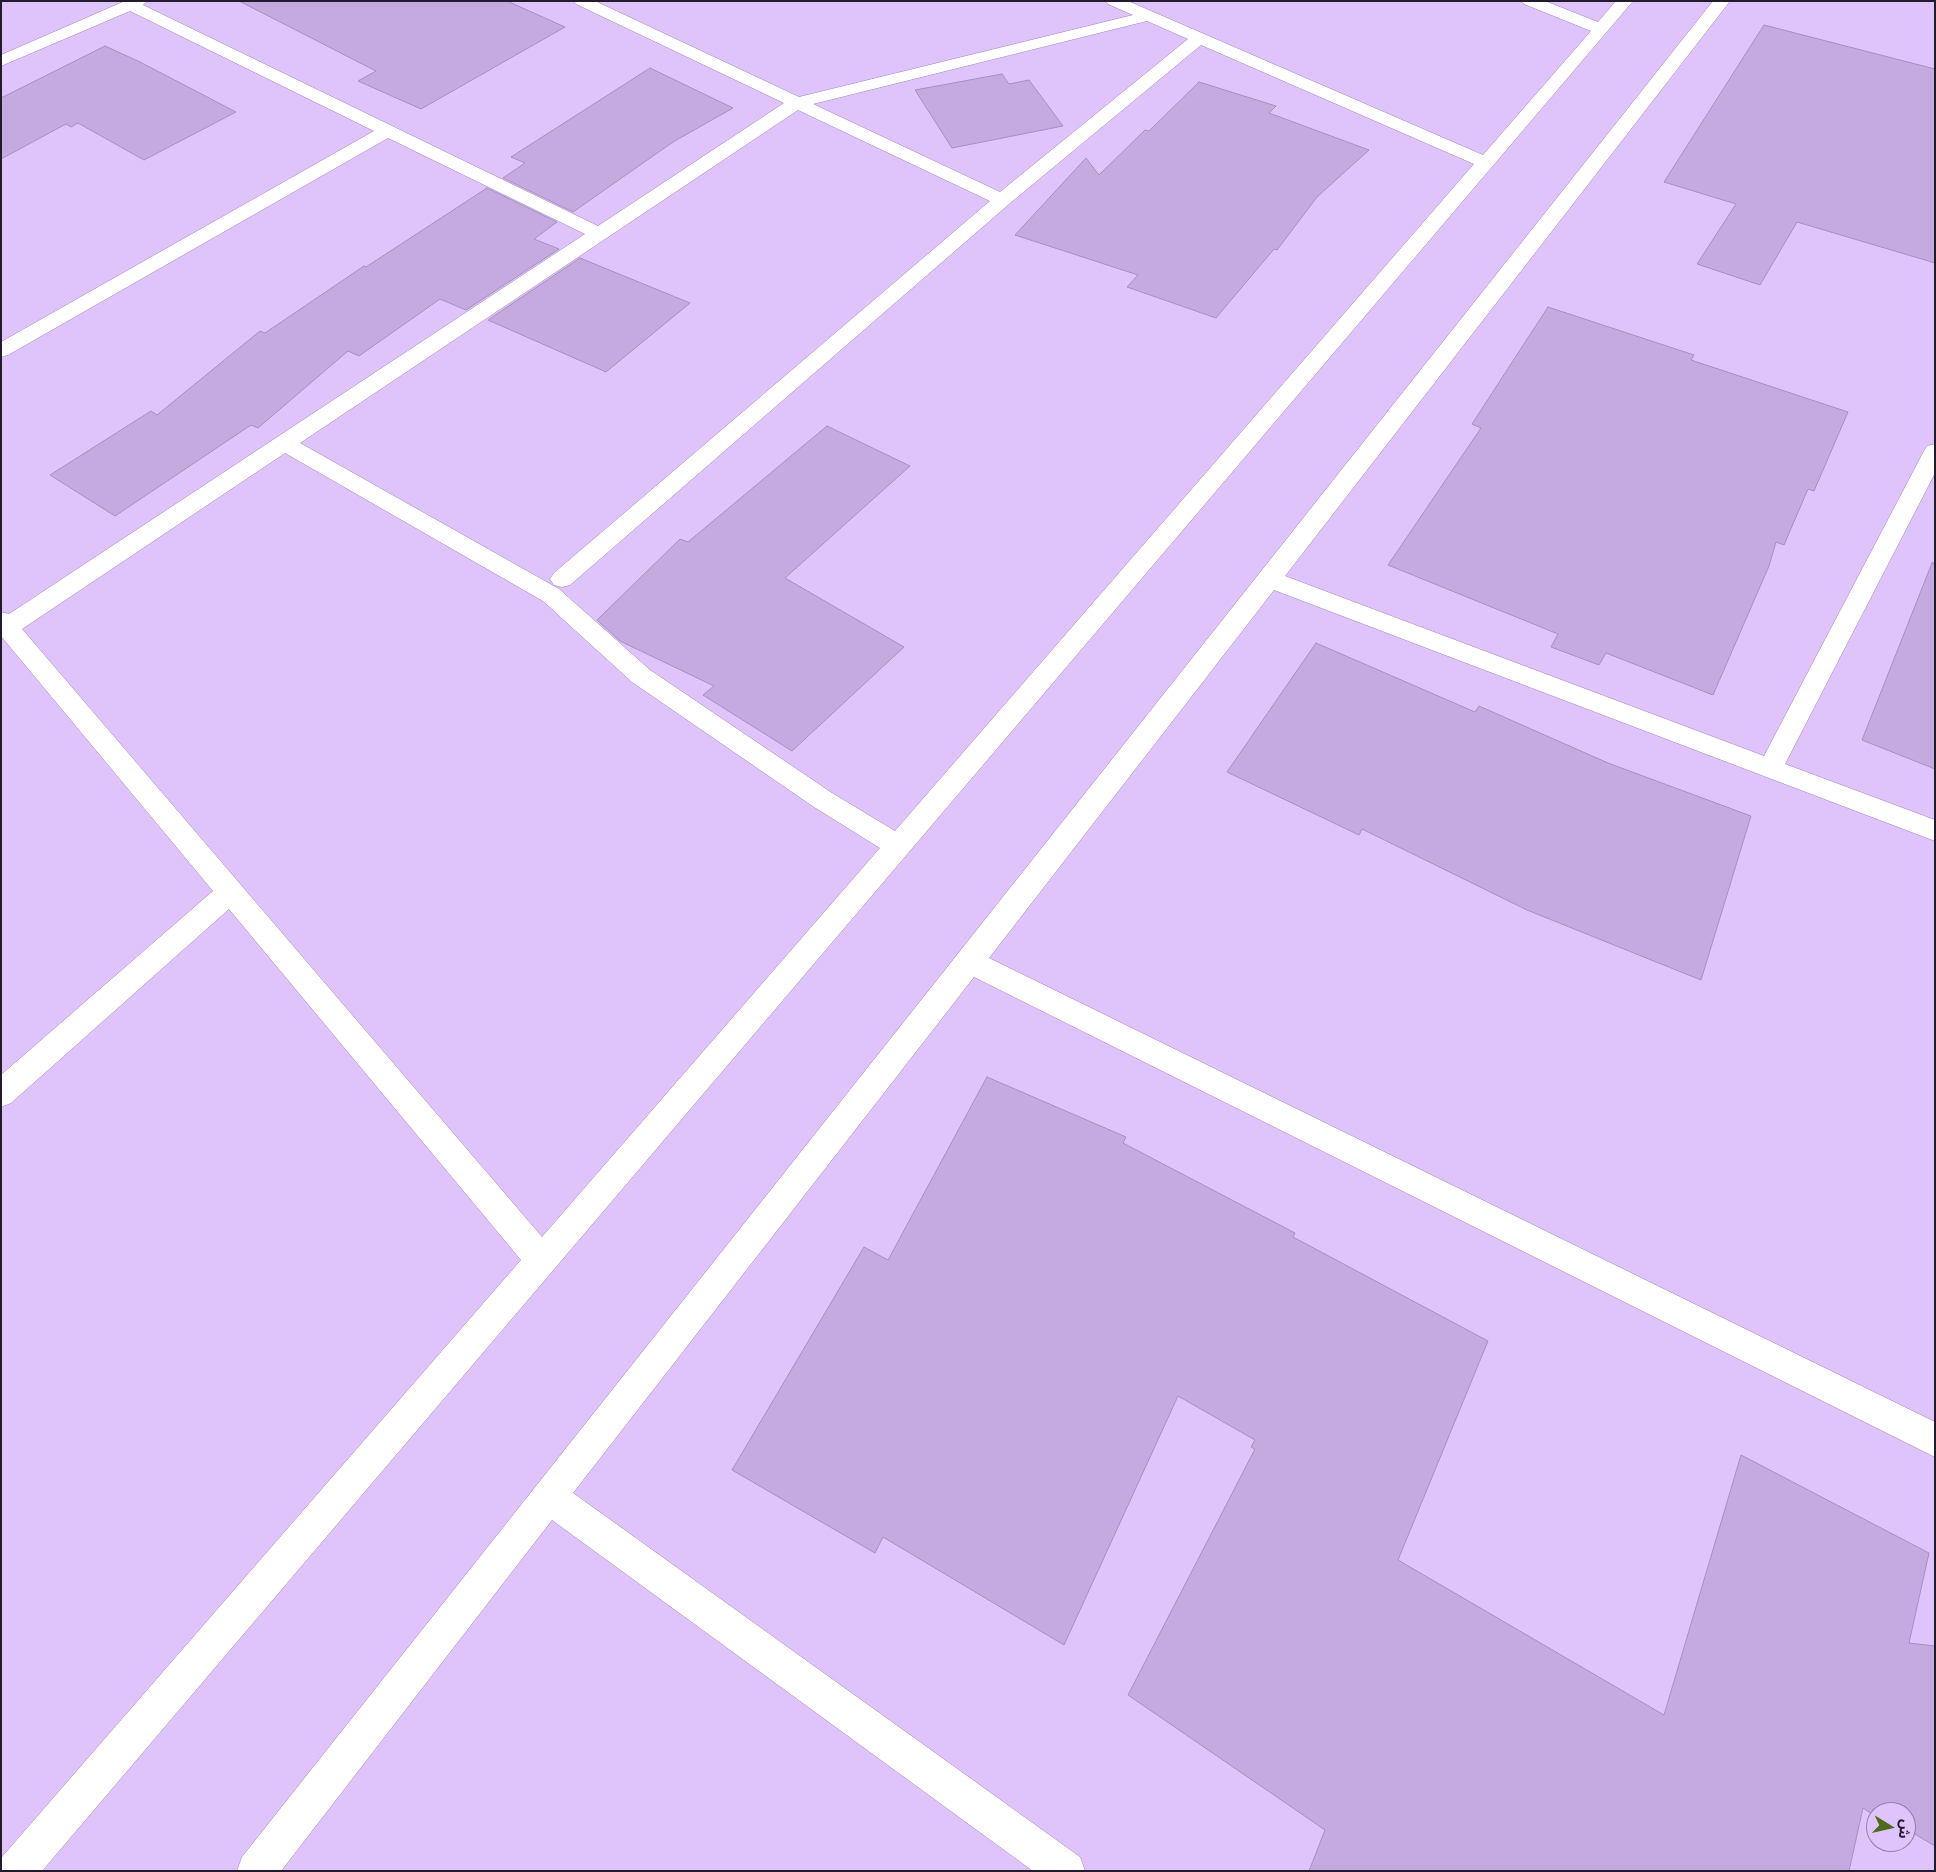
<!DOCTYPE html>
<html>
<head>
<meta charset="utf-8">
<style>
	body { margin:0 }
	#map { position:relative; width:1936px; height:1872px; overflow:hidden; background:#dec4fa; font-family:Inter,"Noto Sans Arabic",sans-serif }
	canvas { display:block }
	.frame { position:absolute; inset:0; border:2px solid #241a2d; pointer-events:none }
	.north { position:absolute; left:1866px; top:1802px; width:50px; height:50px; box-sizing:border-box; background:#dec4fa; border:1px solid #9480a8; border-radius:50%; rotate:99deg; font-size:14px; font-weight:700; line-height:20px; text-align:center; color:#241a2d }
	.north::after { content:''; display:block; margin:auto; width:18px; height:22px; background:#4f6a1c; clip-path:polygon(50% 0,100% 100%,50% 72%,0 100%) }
</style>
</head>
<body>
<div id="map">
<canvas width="1936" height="1872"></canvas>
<div class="frame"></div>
<div class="north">ش</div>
</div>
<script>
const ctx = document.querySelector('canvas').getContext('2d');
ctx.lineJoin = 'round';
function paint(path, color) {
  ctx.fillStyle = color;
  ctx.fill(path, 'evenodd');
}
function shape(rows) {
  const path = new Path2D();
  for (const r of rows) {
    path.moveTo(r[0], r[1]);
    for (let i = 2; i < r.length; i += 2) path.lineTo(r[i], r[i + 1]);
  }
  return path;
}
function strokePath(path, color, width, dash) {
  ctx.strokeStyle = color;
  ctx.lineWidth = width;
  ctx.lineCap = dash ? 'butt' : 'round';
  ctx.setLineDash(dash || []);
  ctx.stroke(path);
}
const building = shape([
	[239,1,507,1,565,27,421,109,358,81,376,71,239,1],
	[1764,25,1935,69,1935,263,1797,222,1760,285,1697,264,1736,204,1664,182,1764,25],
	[105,46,140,62,236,112,144,160,78,123,71,127,66,124,1,159,1,98,105,46],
	[650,68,733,108,673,142,573,212,503,178,525,163,511,157,650,68],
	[1002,74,1009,84,1029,80,1063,126,952,148,915,90,1002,74],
	[1199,82,1276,106,1269,113,1369,150,1317,197,1277,250,1274,249,1216,318,1127,287,1138,275,1015,235,1086,158,1099,175,1145,130,1149,131,1199,82],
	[487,188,557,222,534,239,559,249,466,310,440,299,359,356,348,351,258,428,251,425,115,516,50,475,151,411,157,415,260,331,265,333,364,266,366,267,487,188],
	[580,258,690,303,606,372,488,320,580,258],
	[1548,307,1694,355,1691,360,1848,412,1814,491,1808,489,1784,545,1776,542,1769,566,1713,695,1606,653,1599,665,1551,647,1558,634,1388,565,1481,428,1472,424,1548,307],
	[827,426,910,466,785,578,904,647,792,751,703,695,714,686,620,641,597,620,680,539,688,542,827,426],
	[1932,563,1935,563,1935,769,1862,740,1932,563],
	[1316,643,1475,712,1479,706,1608,763,1751,816,1701,980,1527,910,1362,829,1359,835,1227,772,1316,643],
	[987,1077,1126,1137,1123,1143,1295,1233,1293,1237,1488,1341,1398,1560,1664,1715,1741,1455,1929,1553,1909,1643,1935,1646,1935,1846,1906,1829,1906,1812,1878,1812,1873,1809,1872,1814,1863,1808,1849,1871,1309,1871,1325,1830,1128,1695,1255,1449,1251,1447,1255,1440,1178,1396,1064,1645,883,1537,875,1553,732,1470,864,1247,888,1260,987,1077]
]);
const minor = shape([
	[125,1,147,1,143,5,598,226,784,103,576,4,574,1,595,1,799,97,1133,15,1108,4,1106,1,1128,1,1483,155,1591,31,1524,4,1522,1,1545,1,1598,22,1616,1,1633,1,42,1871,1,1871,2,1857,521,1260,229,909,11,1103,1,1107,1,1075,213,891,1,636,1,612,9,614,585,234,388,138,8,355,1,357,1,342,374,131,130,11,1,66,1,55,125,1],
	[1147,21,1188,39,1000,192,813,104,1147,21],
	[1201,45,1474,164,895,831,832,793,650,670,559,589,300,443,798,110,990,201,554,573,550,579,554,585,562,587,570,585,1009,204,1201,45],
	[285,453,543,601,632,682,814,807,880,848,542,1237,22,629,285,453],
	[1713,1,1730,1,1285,576,1764,756,1924,451,1927,446,1935,444,1935,473,1785,764,1935,820,1935,841,1274,590,989,958,1935,1422,1935,1457,974,977,573,1493,1080,1857,1085,1871,1033,1871,552,1520,281,1871,237,1871,242,1857,1713,1]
]);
paint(building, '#c4aadf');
strokePath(building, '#a78ec1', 1);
strokePath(minor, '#9d85b7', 1);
paint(minor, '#fff');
</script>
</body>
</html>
